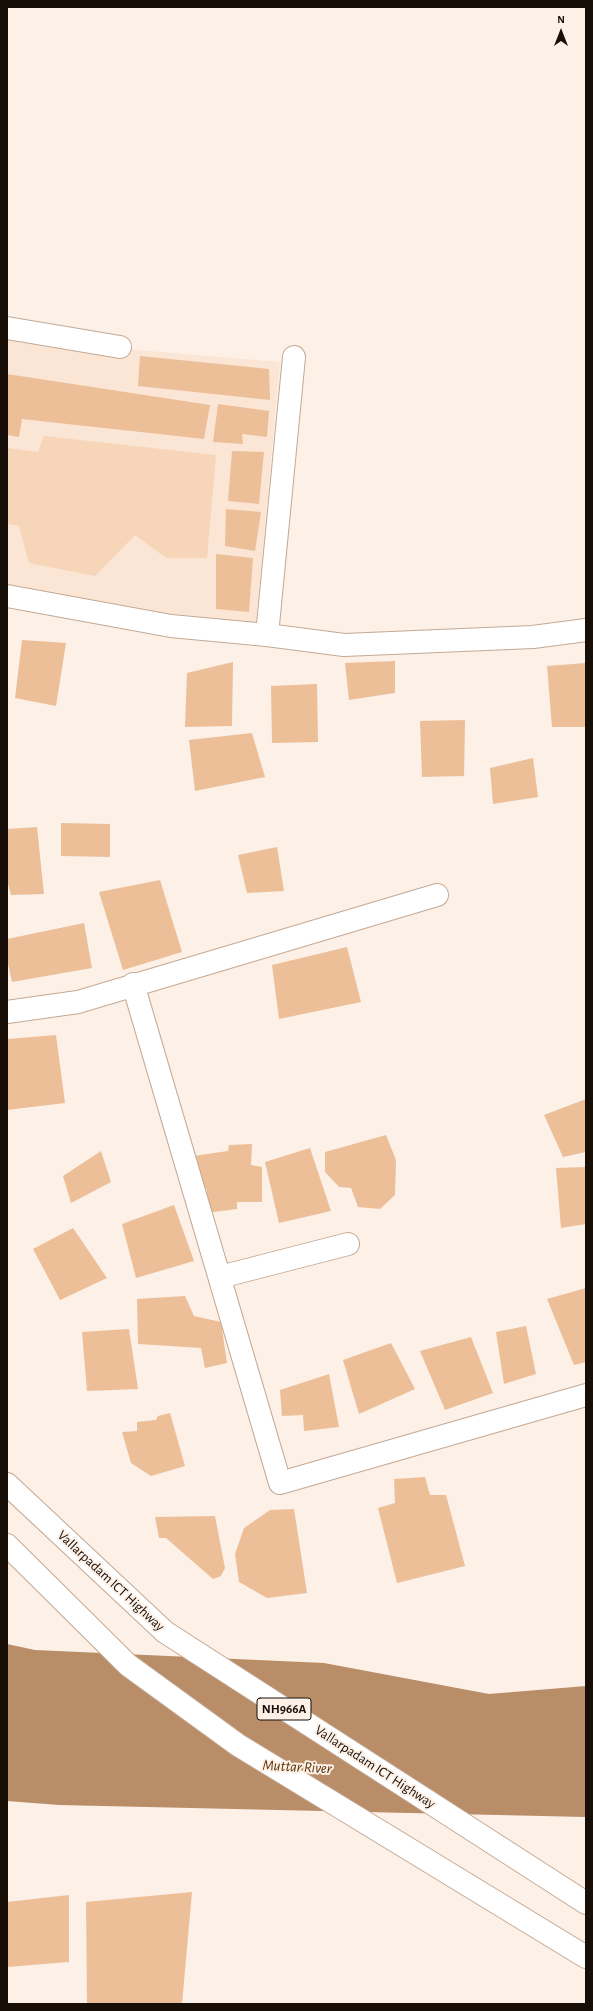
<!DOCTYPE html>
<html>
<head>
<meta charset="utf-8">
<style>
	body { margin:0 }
	#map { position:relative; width:593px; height:2011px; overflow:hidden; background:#fcf0e7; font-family:"Alegreya Sans",sans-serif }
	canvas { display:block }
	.frame { position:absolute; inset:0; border:8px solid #170e07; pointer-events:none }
	.north { position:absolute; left:541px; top:12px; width:40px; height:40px; -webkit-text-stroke:3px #fcf0e7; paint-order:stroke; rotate:0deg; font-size:11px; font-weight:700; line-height:16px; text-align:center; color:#170e07 }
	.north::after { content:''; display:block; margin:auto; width:14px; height:18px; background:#170e07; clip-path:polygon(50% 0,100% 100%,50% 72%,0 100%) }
</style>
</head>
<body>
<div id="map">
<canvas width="593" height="2011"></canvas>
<div class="frame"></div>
<div class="north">N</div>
</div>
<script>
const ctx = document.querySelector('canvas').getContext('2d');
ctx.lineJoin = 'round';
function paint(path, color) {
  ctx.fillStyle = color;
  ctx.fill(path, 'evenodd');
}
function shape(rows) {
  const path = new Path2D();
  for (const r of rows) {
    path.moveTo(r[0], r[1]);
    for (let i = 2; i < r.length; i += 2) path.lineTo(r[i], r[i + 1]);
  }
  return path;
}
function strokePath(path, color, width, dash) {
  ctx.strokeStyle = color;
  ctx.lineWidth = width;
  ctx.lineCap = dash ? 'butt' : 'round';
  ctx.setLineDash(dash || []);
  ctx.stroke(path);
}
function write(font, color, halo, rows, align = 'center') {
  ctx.font = font + ' "Alegreya Sans",sans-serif';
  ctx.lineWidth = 4;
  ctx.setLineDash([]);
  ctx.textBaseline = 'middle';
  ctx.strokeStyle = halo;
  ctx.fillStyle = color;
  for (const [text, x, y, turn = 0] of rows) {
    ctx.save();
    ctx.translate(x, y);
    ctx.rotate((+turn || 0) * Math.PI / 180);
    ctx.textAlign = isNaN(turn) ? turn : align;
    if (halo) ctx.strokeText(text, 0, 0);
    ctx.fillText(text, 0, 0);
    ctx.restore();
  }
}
const built = shape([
	[7,339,280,362,256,624,109,606,7,587]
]);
const green = shape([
	[44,436,216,455,207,558,166,558,135,535,95,576,29,563,19,526,7,524,7,448,38,452]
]);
const water = shape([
	[7,1644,35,1650,324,1663,489,1694,586,1686,586,1817,59,1805,7,1801]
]);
const building = shape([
	[140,356,269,369,270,400,138,386],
	[7,374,210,405,204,439,22,419,19,437,7,435],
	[218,404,269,411,267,437,242,434,243,444,213,442],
	[232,451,264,452,259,504,228,501],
	[226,509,261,512,255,551,225,546],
	[216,554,253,558,249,612,216,609],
	[22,640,66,643,56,706,15,698],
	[395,661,395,693,349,700,345,663],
	[233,662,232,726,185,727,187,673],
	[586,663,586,727,552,727,547,666],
	[317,684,318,742,272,743,271,686],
	[465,720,464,776,422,777,420,721],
	[252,733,265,777,195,791,189,740],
	[533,758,538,797,493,804,490,768],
	[61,823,110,824,110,857,61,856],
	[37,827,44,894,11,895,7,880,7,829],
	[277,847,284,891,247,893,238,855],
	[160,880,182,952,123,970,99,892],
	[84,923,92,968,12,982,7,959,7,939],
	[347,947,361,1002,279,1019,272,965],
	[56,1035,65,1103,7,1110,7,1039],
	[586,1099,586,1152,563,1157,544,1115],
	[386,1135,396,1160,395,1195,380,1209,358,1207,351,1188,339,1187,325,1172,325,1152],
	[252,1144,251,1165,262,1167,262,1202,237,1202,237,1209,206,1213,207,1189,198,1186,193,1156,228,1151,229,1145],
	[310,1148,331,1211,279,1223,265,1162],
	[101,1151,111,1182,71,1203,63,1176],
	[586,1167,586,1224,561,1228,556,1168],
	[174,1205,194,1261,136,1278,122,1224],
	[73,1228,107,1278,60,1300,33,1249],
	[586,1288,586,1362,574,1365,547,1299],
	[185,1296,194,1316,221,1322,227,1363,205,1368,201,1348,138,1344,137,1299],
	[526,1326,536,1374,504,1384,496,1332],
	[129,1329,138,1389,87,1391,82,1332],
	[471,1337,493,1393,445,1410,420,1351],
	[391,1343,415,1389,359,1414,343,1360],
	[329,1374,339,1427,304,1431,303,1415,282,1416,280,1390],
	[170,1413,185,1466,151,1476,131,1463,122,1432,137,1431,137,1422,156,1420,158,1416],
	[425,1477,430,1495,446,1495,465,1566,397,1583,378,1508,395,1503,394,1479],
	[294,1509,307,1593,267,1598,239,1582,235,1554,244,1528,270,1510],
	[215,1516,225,1568,221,1576,213,1579,166,1538,159,1538,155,1517],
	[192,1892,182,2004,87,2004,86,1902],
	[69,1895,69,1962,7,1967,7,1902]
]);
const minor = shape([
	[7,328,120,347],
	[7,596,171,626,267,635,344,645,533,637,586,630],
	[267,635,294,357],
	[133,984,280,1483,586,1395],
	[7,1012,78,1002,437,895],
	[220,1277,348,1244]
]);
const highway = shape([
	[7,1484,165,1632,586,1903],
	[7,1545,128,1665,238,1745,586,1957]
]);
const shields = [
	[284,1709,54]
];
const shieldNames = [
	["NH966A",284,1709]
];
const streetNames = [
	["Vallarpadam ICT Highway",111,1581,43],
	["Vallarpadam ICT Highway",375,1767,33]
];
const waterNames = [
	["Muttar River",297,1767,3]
];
paint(built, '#fbe6d5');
paint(green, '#f6d5b9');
paint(water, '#b88d68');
paint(building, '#ecbf99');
strokePath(minor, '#c4a994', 24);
strokePath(highway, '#c4a994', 24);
strokePath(minor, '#fff', 22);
strokePath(highway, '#fff', 22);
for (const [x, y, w] of shields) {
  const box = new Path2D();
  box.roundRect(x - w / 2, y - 11, w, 22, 3);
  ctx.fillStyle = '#fcf0e7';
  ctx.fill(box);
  strokePath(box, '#170e07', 1);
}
write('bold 13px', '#170e07', null, shieldNames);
write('14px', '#170e07', '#fcf0e7', streetNames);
write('italic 15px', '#592f00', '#fcf0e7', waterNames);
</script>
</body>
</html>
